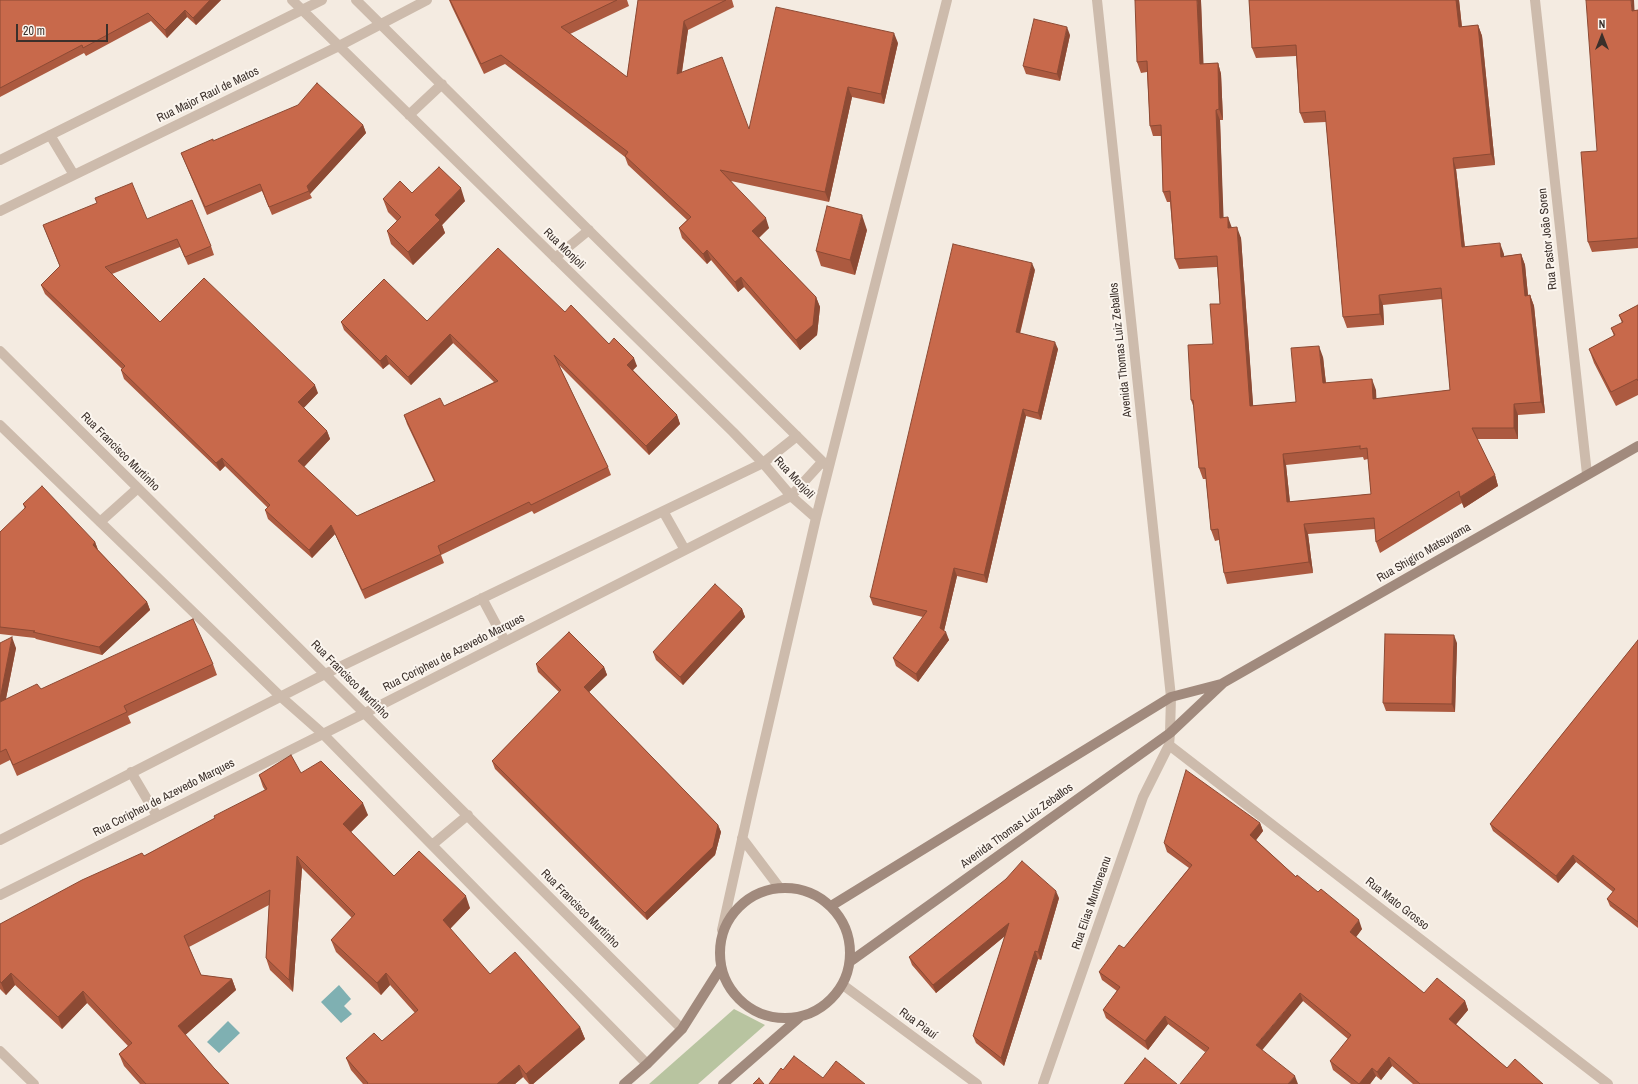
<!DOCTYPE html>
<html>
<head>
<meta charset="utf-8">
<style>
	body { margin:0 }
	#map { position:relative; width:1638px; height:1084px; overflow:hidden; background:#f4ebe1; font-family:"Archivo Narrow",sans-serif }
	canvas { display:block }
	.north { position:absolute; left:1582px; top:16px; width:40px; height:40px; -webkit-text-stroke:3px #fbf5ee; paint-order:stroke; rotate:0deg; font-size:11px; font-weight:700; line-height:16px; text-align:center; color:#3b302b }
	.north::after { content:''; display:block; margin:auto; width:14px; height:18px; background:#3b302b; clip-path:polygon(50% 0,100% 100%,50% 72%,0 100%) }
	.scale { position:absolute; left:16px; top:24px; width:92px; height:18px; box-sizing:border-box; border:2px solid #3b302b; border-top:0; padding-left:5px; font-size:12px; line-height:14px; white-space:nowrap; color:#3b302b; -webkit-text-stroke:3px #fbf5ee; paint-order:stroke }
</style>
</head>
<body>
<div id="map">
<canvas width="1638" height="1084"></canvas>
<div class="north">N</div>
<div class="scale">20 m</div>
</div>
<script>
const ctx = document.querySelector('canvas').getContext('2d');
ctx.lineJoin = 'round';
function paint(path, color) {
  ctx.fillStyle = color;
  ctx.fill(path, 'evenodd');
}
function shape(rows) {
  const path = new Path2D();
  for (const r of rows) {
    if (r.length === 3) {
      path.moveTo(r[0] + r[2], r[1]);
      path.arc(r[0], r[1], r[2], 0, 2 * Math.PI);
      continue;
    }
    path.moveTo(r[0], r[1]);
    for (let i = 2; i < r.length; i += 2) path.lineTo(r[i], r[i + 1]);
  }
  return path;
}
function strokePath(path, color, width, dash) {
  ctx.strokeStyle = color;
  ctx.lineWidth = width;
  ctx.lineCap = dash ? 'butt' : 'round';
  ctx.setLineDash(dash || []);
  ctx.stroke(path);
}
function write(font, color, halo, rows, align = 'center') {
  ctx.font = font + ' "Archivo Narrow",sans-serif';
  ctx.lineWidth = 4;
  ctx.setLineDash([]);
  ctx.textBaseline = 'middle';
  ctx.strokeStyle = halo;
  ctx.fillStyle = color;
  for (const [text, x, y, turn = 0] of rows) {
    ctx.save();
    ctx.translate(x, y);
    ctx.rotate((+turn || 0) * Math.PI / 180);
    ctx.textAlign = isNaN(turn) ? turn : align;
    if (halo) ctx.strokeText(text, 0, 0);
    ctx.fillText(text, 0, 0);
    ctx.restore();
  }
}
const green = shape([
	[734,1009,765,1025,698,1084,649,1084]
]);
const water = shape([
	[339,985,351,999,344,1006,352,1014,341,1023,321,1002],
	[228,1021,240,1033,219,1053,207,1042]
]);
const street = shape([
	[292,0,733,432,763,463,791,496,816,518],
	[356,0,826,465],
	[1535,0,1587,474],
	[409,115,442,84],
	[50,135,74,175],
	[0,160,322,0],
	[0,211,339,46,427,0],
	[555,258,589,230],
	[0,351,682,1029],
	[0,425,280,696,322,733,647,1064],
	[663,511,685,550],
	[100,522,138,488],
	[482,598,505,641],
	[1169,745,1608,1084],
	[131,772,157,816],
	[742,838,779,887],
	[0,840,325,674,763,463,797,436],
	[432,845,468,815],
	[0,895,365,713,791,496,822,462],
	[722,930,751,799,816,518,947,0],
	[843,985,977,1084],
	[0,1051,34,1084],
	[1043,1084,1143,797,1169,745,1170,733,1171,697,1097,0]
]);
const secondary = shape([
	[785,953,65],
	[831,906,1171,697,1221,684],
	[851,961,1170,733,1223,683,1638,446],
	[624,1084,647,1064,682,1029,720,969],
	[723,1084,800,1017]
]);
const wall = shape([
	[0,0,221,0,196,25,187,17,167,38,151,21,86,56,84,53,0,97],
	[449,0,627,0,629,6,570,34,627,77,638,0,732,0,734,7,688,30,682,72,749,129,898,43,884,104,852,97,829,202,731,181,769,228,759,238,816,297,820,307,817,335,800,350,744,287,738,292,711,260,707,264,682,238,679,228,687,220,628,165,625,157,505,64,484,74,452,7],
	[1249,0,1459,0,1462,27,1478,25,1482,36,1495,165,1456,169,1465,247,1504,254,1504,256,1521,254,1525,265,1528,295,1530,295,1534,306,1545,413,1518,415,1518,439,1477,439,1495,475,1498,486,1464,508,1462,503,1380,553,1376,542,1375,529,1308,534,1313,573,1227,584,1224,573,1219,540,1215,541,1211,530,1206,479,1203,479,1199,468,1194,408,1191,400,1213,344,1220,304,1217,267,1179,269,1175,259,1170,202,1167,202,1163,192,1161,136,1153,136,1150,126,1147,72,1141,73,1137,62,1201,1,1203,64,1218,63,1221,74,1223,120,1220,120,1223,218,1231,227,1241,238,1253,406,1296,402,1323,357,1326,383,1376,390,1376,399,1450,390,1442,299,1383,305,1384,325,1347,328,1343,317,1326,122,1304,123,1300,113,1296,56,1256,58,1252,48],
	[1363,457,1364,460,1368,459,1371,494,1290,502,1286,465],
	[1634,0,1634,10,1638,10,1638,248,1592,252,1588,242,1597,151],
	[1070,35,1060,81,1026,74,1023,66],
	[363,125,366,133,310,194,312,198,272,215,262,191,207,215,181,153,213,141],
	[412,193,465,201,442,225,445,233,413,265,391,244,387,231,397,221,388,212,383,199],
	[147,219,211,246,214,255,188,265,180,247,112,274,160,322,318,393,303,408,327,431,330,439,304,467,357,516,434,481,407,424,404,415,444,406,494,382,453,343,411,385,389,364,383,369,344,330,341,322,427,321,565,312,609,344,637,366,633,370,677,415,680,424,649,455,559,365,608,467,611,475,534,514,532,511,441,555,444,563,365,599,335,534,312,558,268,519,265,510,268,508,225,466,220,471,124,379,121,370,122,369,45,294,41,285,60,267,43,225],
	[867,230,855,275,821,266,816,251],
	[1035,270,1020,334,1058,349,1041,420,1026,416,987,583,957,576,944,631,949,640,918,682,896,666,893,658,923,617,873,605,870,597],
	[1638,305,1638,395,1616,406,1594,363,1589,349,1614,336,1611,328,1622,323,1619,315],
	[23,504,95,542,98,550,147,602,150,610,102,655,36,639,35,638,0,634,0,532,25,509],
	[742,609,745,617,683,685,656,660,653,652],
	[1638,640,1638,928,1610,906,1607,899,1613,892,1576,862,1558,883,1493,831,1490,824],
	[0,643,16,648,6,699,41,689,213,664,217,675,128,716,131,723,17,776,10,760,0,765],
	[1457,643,1455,712,1386,711,1383,703],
	[536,664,604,667,607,675,589,692,718,825,721,832,715,855,647,920,495,769,492,761,559,692,538,672],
	[301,773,368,815,351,832,394,876,470,908,450,929,490,974,580,1027,585,1039,533,1084,529,1084,523,1077,515,1084,363,1084,351,1070,346,1058,382,1041,415,1013,390,985,381,995,336,952,331,940,352,918,302,868,293,992,270,970,266,958,269,905,189,947,201,975,232,979,236,990,185,1035,214,1068,229,1084,140,1084,124,1066,119,1054,128,1046,87,1003,62,1029,15,985,6,995,0,989,0,924,144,856,215,819,265,790,263,787,259,775],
	[1260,823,1263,831,1256,840,1296,877,1362,929,1356,937,1424,993,1465,1001,1468,1010,1456,1024,1507,1068,1543,1084,1413,1084,1392,1066,1381,1080,1376,1076,1370,1084,1351,1084,1333,1070,1330,1061,1348,1039,1303,1001,1205,1052,1168,1024,1148,1050,1106,1018,1103,1010,1117,991,1102,980,1099,972,1124,948,1189,868,1167,852,1164,843],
	[1059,898,1041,960,1038,959,1004,1066,976,1043,973,1036,1005,936,936,993,912,965,909,957]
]);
const shadedWall = shape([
	[210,0,221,0,196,25,193,18],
	[1197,0,1201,0,1201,1,1204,75,1200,64],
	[1456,0,1459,0,1463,38,1459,27],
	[1631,0,1634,0,1635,20,1632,11],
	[185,10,187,17,167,38,165,30],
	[684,21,688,30,680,84,677,74],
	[1478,25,1482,36,1495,165,1491,154],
	[1067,27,1070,35,1060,81,1057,74],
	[894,33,898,43,884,104,881,94],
	[1218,63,1221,74,1223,120,1219,109],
	[848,87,852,97,829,202,825,192],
	[1216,110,1220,120,1224,229,1220,218],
	[363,125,366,133,310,194,307,186],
	[1453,158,1456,169,1466,258,1462,247],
	[461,188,465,201,442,225,445,233,413,265,408,252,435,215],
	[862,215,867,230,855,275,850,260],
	[1228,217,1232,228,1228,228],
	[766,218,769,228,756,240,752,231],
	[1237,227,1241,238,1254,417,1250,406],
	[1500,243,1504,254,1505,267,1501,257],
	[707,250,711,260,707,264,703,254],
	[1521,254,1525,265,1529,306,1525,296],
	[1032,263,1035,270,1018,340,1016,332],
	[741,277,744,287,738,292,735,282],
	[1379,295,1383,305,1384,325,1380,314],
	[1530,295,1534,306,1545,413,1541,402],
	[816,297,820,307,817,335,800,350,796,340],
	[450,334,453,343,411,385,408,377],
	[1055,342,1058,349,1041,420,1038,413],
	[1319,346,1323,357,1327,394,1323,383],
	[386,355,389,364,383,369,380,361],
	[634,358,637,366,630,373,627,365],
	[1372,379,1376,390,1377,410,1373,399],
	[315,385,318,393,301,411,298,402],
	[1514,404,1518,415,1518,439,1514,428],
	[1023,409,1026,416,987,583,984,575],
	[677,415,680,424,649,455,646,446],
	[327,431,330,439,301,470,298,461],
	[1283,454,1286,465,1291,513,1287,502],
	[222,458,225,466,220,471,216,463],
	[1495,475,1498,486,1464,508,1460,497],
	[1304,524,1308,534,1313,573,1309,562],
	[331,525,335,534,312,558,309,550],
	[95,542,98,550,93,545],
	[954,568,957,576,943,635,940,628],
	[147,602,150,610,102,655,99,647],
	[742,609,745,617,683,685,680,677],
	[946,632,949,640,918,682,916,674],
	[1454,635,1457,643,1455,712,1452,704],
	[12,637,16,648,3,713,0,704,0,699],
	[604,667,607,675,587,694,584,687],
	[363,803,368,815,347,836,343,824],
	[1260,823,1263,831,1253,844,1250,835],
	[718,825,721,832,715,855,647,920,645,913],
	[1573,855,1576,862,1558,883,1556,876],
	[297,856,302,868,293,992,289,980],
	[1056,891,1059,898,1041,960,1038,952],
	[466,896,470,908,447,932,443,920],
	[1359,920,1362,929,1353,941,1350,932],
	[1009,923,1012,930,936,993,933,985],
	[1035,951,1038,959,1004,1066,1001,1058],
	[11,973,15,985,6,995,1,983],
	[386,973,390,985,381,995,377,983],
	[232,979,236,990,182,1038,178,1026],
	[83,991,87,1003,62,1029,58,1017],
	[1300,993,1303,1001,1259,1054,1256,1045],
	[1465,1001,1468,1010,1453,1028,1449,1019],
	[1165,1016,1168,1024,1148,1050,1145,1041],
	[580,1027,585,1039,533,1084,530,1084,526,1074],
	[1389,1057,1392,1066,1381,1080,1377,1072],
	[519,1065,523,1077,515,1084,497,1084],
	[1372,1068,1376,1076,1370,1084,1359,1084],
	[1295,1076,1298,1084,1288,1084]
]);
const building = shape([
	[0,0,210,0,193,18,185,10,165,30,148,13,83,48,82,45,0,88,0,0],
	[450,0,617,0,561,27,627,77,638,0,726,0,684,21,677,74,722,57,749,129,776,7,894,33,881,94,848,87,825,192,720,170,766,218,752,231,816,297,813,325,796,340,741,277,735,282,707,250,703,254,679,228,691,217,625,156,628,152,501,55,481,64,450,0],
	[1135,0,1197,0,1200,64,1218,63,1219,109,1216,110,1220,218,1228,217,1228,228,1237,227,1250,406,1296,402,1291,348,1319,346,1323,383,1372,379,1373,399,1450,390,1441,288,1379,295,1380,314,1343,317,1325,111,1300,113,1296,45,1252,48,1249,0,1456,0,1459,27,1478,25,1491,154,1453,158,1462,247,1500,243,1501,257,1521,254,1525,296,1530,295,1541,402,1514,404,1514,428,1472,428,1495,475,1460,497,1459,491,1376,542,1374,518,1304,524,1309,562,1224,573,1218,529,1211,530,1205,468,1199,468,1193,400,1191,400,1188,345,1213,344,1210,304,1220,304,1217,256,1175,259,1170,191,1163,192,1161,125,1150,126,1147,61,1137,62,1135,0],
	[1360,446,1360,449,1367,448,1371,494,1287,502,1283,454,1360,446],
	[1586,0,1631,0,1632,11,1638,10,1638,238,1588,242,1581,152,1597,151,1586,0],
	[1034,19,1067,27,1057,74,1023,66,1034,19],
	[317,83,363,125,307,186,309,191,269,207,260,184,205,207,181,153,213,139,213,141,298,105,317,83],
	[439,167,461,188,435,215,440,220,408,252,387,231,401,217,383,199,400,181,412,193,439,167],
	[132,183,147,219,192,200,211,246,185,257,177,239,105,267,160,322,204,278,315,385,298,402,327,431,298,461,357,516,435,481,404,415,440,398,444,406,498,381,450,334,408,377,386,355,380,361,341,322,384,279,427,321,498,248,565,312,571,305,609,344,614,338,634,358,627,365,677,415,646,446,554,355,608,467,531,505,529,502,438,546,441,554,362,590,331,525,309,550,265,510,270,505,222,458,216,463,121,370,125,366,41,285,60,266,43,225,97,203,95,198,132,183],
	[827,206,862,215,850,260,816,251,827,206],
	[953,244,1032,263,1016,332,1055,342,1038,413,1023,409,984,575,954,568,940,628,946,632,916,674,893,658,927,611,870,597,953,244],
	[1638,305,1638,381,1637,379,1611,392,1589,349,1615,335,1611,328,1623,322,1619,315,1638,305],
	[42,486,95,542,93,545,147,602,99,647,33,632,35,631,0,627,0,532,26,507,23,504,42,486],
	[715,584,742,609,680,677,653,652,715,584],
	[193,619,213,664,124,706,127,712,13,765,6,749,0,752,0,702,37,684,41,689,193,619],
	[569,632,604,667,584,687,718,825,713,847,645,913,492,761,561,690,536,664,569,632],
	[1385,634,1454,635,1452,704,1383,703,1385,634],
	[12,637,0,699,0,643,12,637],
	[1638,640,1638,922,1607,899,1615,889,1573,855,1556,876,1490,824,1638,640],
	[291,755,301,773,321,761,363,803,343,824,394,876,419,851,466,896,443,920,490,974,515,952,580,1027,526,1074,519,1065,497,1084,367,1084,368,1083,346,1058,374,1033,382,1041,418,1010,386,973,377,983,331,940,355,914,297,856,289,980,266,958,270,890,184,936,201,975,232,979,178,1026,214,1068,229,1084,146,1084,119,1054,132,1043,83,991,58,1017,11,973,1,983,0,981,0,924,82,880,142,853,144,856,215,818,214,816,267,789,259,775,291,755],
	[1186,770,1260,823,1250,835,1296,877,1297,875,1318,892,1321,889,1359,920,1350,932,1424,993,1437,978,1465,1001,1449,1019,1507,1068,1515,1059,1543,1084,1420,1084,1389,1057,1377,1072,1372,1068,1359,1084,1330,1061,1351,1035,1300,993,1256,1045,1295,1076,1288,1084,1180,1084,1209,1048,1165,1016,1145,1041,1103,1010,1120,987,1099,972,1119,945,1124,948,1192,865,1164,843,1186,770],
	[1022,861,1056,891,1038,952,1035,951,1001,1058,973,1036,1009,923,933,985,909,957,1006,879,1022,861],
	[794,1056,823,1078,836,1061,865,1084,769,1084,781,1068,783,1070,794,1056],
	[1145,1058,1177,1084,1124,1084,1145,1058],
	[759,1078,764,1084,753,1084,759,1078]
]);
const streetNames = [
	["Rua Major Raul de Matos",208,95,-26],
	["Rua Pastor João Soren",1548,239,-96],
	["Rua Monjoli",564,249,44],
	["Avenida Thomas Luiz Zeballos",1121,350,-96],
	["Rua Francisco Murtinho",120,452,45],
	["Rua Monjoli",794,478,47],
	["Rua Shigiro Matsuyama",1424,553,-30],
	["Rua Coripheu de Azevedo Marques",454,653,-27],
	["Rua Francisco Murtinho",350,680,45],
	["Rua Coripheu de Azevedo Marques",164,798,-27],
	["Avenida Thomas Luiz Zeballos",1017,826,-36],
	["Rua Elias Muntoreanu",1092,903,-71],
	["Rua Mato Grosso",1397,904,38],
	["Rua Francisco Murtinho",580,909,45],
	["Rua Piauí",918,1024,36]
];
paint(green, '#b8c4a0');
paint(water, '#7fb0b2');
strokePath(street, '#cdbbac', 10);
strokePath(secondary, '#a18a7d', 10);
paint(wall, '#ac5a40');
paint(shadedWall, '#8c4a34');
paint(building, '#c8694b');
strokePath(building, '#8c4a34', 1);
write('12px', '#3b302b', '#fbf5ee', streetNames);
</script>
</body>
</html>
